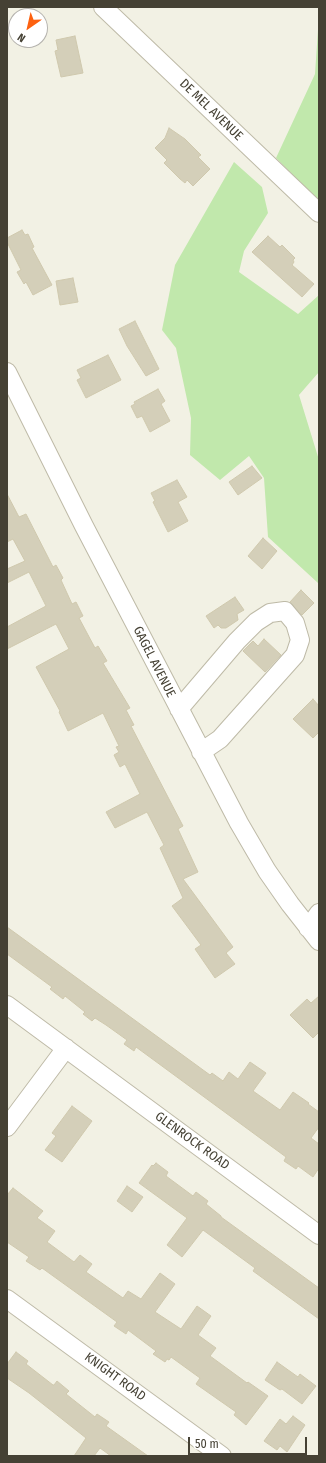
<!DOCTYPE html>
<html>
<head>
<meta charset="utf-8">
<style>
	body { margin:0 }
	#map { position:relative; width:326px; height:1463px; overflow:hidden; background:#f2f1e4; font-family:"Fira Sans Condensed",sans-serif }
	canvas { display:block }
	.frame { position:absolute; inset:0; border:8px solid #454134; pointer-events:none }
	.north { position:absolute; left:8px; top:8px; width:40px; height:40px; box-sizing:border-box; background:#fff; border:1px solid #b5b3ae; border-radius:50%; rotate:214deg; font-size:11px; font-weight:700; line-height:16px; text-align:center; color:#454134 }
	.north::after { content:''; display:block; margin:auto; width:14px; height:18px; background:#fd6110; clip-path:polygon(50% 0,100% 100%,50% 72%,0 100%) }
	.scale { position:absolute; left:188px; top:1437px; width:119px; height:18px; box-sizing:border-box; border:2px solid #454134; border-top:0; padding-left:5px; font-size:12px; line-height:14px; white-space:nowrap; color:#454134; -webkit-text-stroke:3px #fff; paint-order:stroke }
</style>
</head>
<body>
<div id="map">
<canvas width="326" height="1463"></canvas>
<div class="frame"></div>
<div class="north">N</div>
<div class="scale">50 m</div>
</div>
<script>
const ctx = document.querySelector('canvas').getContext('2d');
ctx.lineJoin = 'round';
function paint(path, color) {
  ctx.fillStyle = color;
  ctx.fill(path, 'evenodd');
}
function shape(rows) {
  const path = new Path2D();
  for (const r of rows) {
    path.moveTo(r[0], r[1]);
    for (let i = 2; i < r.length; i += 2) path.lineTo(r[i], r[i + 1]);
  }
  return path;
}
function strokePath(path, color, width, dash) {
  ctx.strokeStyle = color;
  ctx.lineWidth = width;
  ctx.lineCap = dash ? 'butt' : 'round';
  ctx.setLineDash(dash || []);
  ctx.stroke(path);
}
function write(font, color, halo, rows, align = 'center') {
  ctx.font = font + ' "Fira Sans Condensed",sans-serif';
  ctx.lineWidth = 3.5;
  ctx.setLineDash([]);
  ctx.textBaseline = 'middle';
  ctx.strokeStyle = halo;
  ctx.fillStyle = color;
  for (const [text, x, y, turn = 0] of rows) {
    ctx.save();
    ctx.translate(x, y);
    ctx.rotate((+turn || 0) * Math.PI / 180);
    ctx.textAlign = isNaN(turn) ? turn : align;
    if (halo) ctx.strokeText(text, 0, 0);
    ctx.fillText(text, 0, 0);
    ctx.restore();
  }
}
const green = shape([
	[319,15,319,201,276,158,315,74],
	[234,162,262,187,268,213,244,251,239,272,298,314,319,295,319,372,299,395,319,460,319,582,318,583,268,537,264,478,249,456,220,480,190,455,191,418,176,348,162,330,175,265]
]);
const building = shape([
	[75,36,83,73,61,77,55,51,58,50,56,40,75,36],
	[169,128,185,139,201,155,198,157,210,169,193,186,187,180,185,183,180,179,164,163,167,160,155,148,165,138,169,128],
	[22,230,25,235,28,234,34,247,32,248,52,285,33,295,26,282,24,284,17,272,21,270,7,242,7,238,22,230],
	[268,236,280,247,282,245,295,258,293,260,294,262,292,265,314,284,302,297,252,252,268,236],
	[73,278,78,302,60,305,56,281,73,278],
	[135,321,159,369,146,376,127,346,119,329,135,321],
	[108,355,121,380,86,398,77,380,81,378,77,370,108,355],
	[158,389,165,401,161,404,170,421,150,432,142,416,137,418,131,406,135,404,134,402,158,389],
	[252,466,262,478,238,495,229,482,252,466],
	[177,480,187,497,178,502,188,521,168,532,153,502,155,501,151,493,177,480],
	[7,494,19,517,26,514,53,567,56,565,63,578,61,580,72,604,76,602,83,616,79,618,95,648,98,646,107,661,103,663,130,708,126,710,134,725,131,726,183,826,178,829,198,872,183,879,233,947,226,953,235,964,215,978,195,949,201,945,172,906,183,898,160,848,164,845,147,812,115,828,106,812,140,794,125,764,120,767,114,755,119,752,116,747,119,746,103,713,68,731,59,712,60,711,36,667,69,649,56,624,7,649,7,627,46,606,29,572,7,583,7,569,25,561,13,539,7,542,7,494],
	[263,538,277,551,262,569,248,556,263,538],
	[301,590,314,603,302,615,290,602,301,590],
	[235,597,244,610,237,614,238,620,226,628,221,628,218,625,214,628,206,616,235,597],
	[264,639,281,655,265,672,243,651,253,641,258,646,264,639],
	[313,699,319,706,319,732,313,738,293,719,313,699],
	[7,927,210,1075,212,1073,223,1081,229,1072,238,1079,250,1062,266,1073,253,1091,280,1110,293,1092,309,1103,308,1104,319,1112,319,1127,311,1138,319,1144,319,1168,313,1177,298,1166,296,1169,284,1161,286,1157,260,1138,136,1047,134,1051,124,1044,127,1040,106,1025,95,1018,92,1021,83,1014,85,1012,65,996,63,999,50,989,52,987,7,954,7,927],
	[319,996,319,1032,313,1038,290,1015,307,999,311,1003,319,996],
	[72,1106,92,1121,62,1162,45,1150,56,1136,52,1133,72,1106],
	[156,1163,168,1172,166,1176,193,1196,196,1192,208,1201,206,1204,221,1216,221,1217,319,1288,319,1319,253,1271,255,1268,203,1230,182,1257,167,1245,187,1218,139,1183,152,1165,153,1166,156,1163],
	[127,1186,143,1197,132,1212,117,1201,127,1186],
	[13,1188,43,1211,37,1218,55,1231,47,1242,74,1262,80,1255,92,1264,86,1272,123,1298,128,1291,141,1299,160,1273,175,1284,155,1312,181,1329,197,1306,211,1316,198,1335,216,1348,210,1356,247,1383,248,1382,268,1396,246,1425,234,1415,236,1412,196,1384,200,1378,171,1357,169,1360,167,1359,165,1362,153,1354,156,1351,128,1330,126,1334,114,1326,117,1322,42,1268,40,1270,26,1261,29,1257,7,1242,7,1195,13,1188],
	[16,1352,28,1361,26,1364,53,1385,54,1385,57,1381,69,1391,66,1394,95,1417,97,1414,109,1422,106,1426,148,1456,111,1456,100,1448,94,1456,74,1456,86,1438,29,1393,7,1378,7,1364,16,1352],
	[277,1362,298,1377,300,1374,316,1386,302,1404,282,1389,280,1390,265,1380,277,1362],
	[293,1416,305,1425,287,1452,280,1446,277,1450,264,1441,280,1419,286,1424,293,1416]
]);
const minor = shape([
	[103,7,319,213],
	[7,372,84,526,239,823,267,871,290,904,319,941],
	[179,709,237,641,256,622,270,613,285,611,295,623,300,640,295,655,220,739,201,752],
	[308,928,319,913],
	[7,1005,319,1235],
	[7,1127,66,1048],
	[7,1299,222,1456]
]);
const streetNames = [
	["DE MEL AVENUE",211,110,44],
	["GAGEL AVENUE",154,662,63],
	["GLENROCK ROAD",192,1141,36],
	["KNIGHT ROAD",115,1377,36]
];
paint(green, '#c1e8ac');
paint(building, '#d4cfb9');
strokePath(building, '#cfc8ad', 1);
strokePath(minor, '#bebaa7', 20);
strokePath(minor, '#fff', 18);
write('13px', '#454134', '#fff', streetNames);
</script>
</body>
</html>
